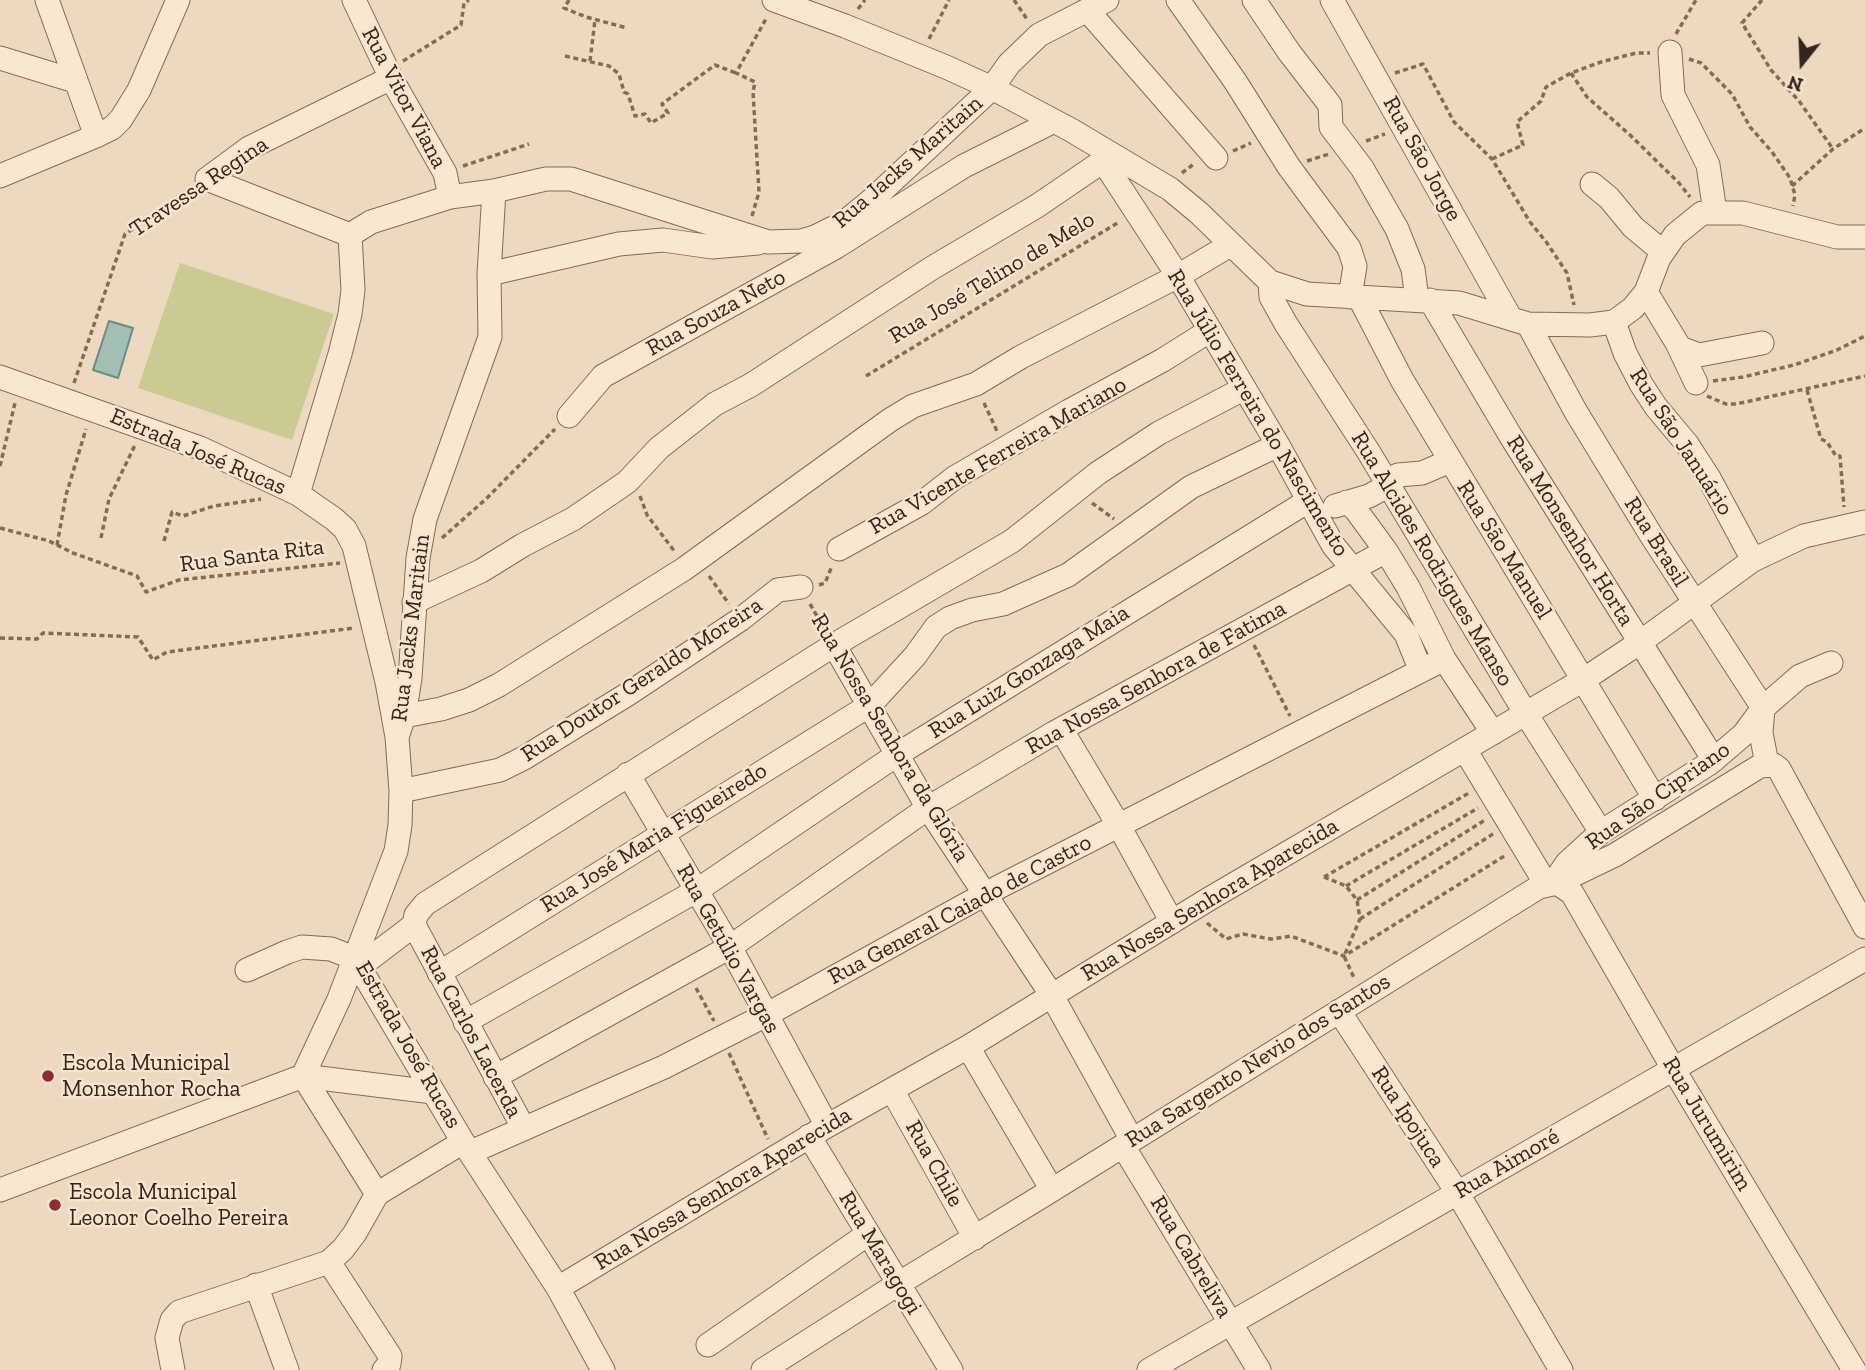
<!DOCTYPE html>
<html>
<head>
<meta charset="utf-8">
<style>
	body { margin:0 }
	#map { position:relative; width:1865px; height:1370px; overflow:hidden; background:#edd9bf; font-family:"Zilla Slab",serif }
	canvas { display:block }
	.north { position:absolute; left:1767px; top:28px; width:70px; height:70px; -webkit-text-stroke:5px #f5e5cf; paint-order:stroke; rotate:198deg; font-size:19px; font-weight:700; line-height:28px; text-align:center; color:#35251c }
	.north::after { content:''; display:block; margin:auto; width:24px; height:32px; background:#35251c; clip-path:polygon(50% 0,100% 100%,50% 72%,0 100%) }
</style>
</head>
<body>
<div id="map">
<canvas width="1865" height="1370"></canvas>
<div class="north">N</div>
</div>
<script>
const ctx = document.querySelector('canvas').getContext('2d');
ctx.lineJoin = 'round';
function paint(path, color) {
  ctx.fillStyle = color;
  ctx.fill(path, 'evenodd');
}
function shape(rows) {
  const path = new Path2D();
  for (const r of rows) {
    path.moveTo(r[0], r[1]);
    for (let i = 2; i < r.length; i += 2) path.lineTo(r[i], r[i + 1]);
  }
  return path;
}
function strokePath(path, color, width, dash) {
  ctx.strokeStyle = color;
  ctx.lineWidth = width;
  ctx.lineCap = dash ? 'butt' : 'round';
  ctx.setLineDash(dash || []);
  ctx.stroke(path);
}
function write(font, color, halo, rows, align = 'center') {
  ctx.font = font + ' "Zilla Slab",serif';
  ctx.lineWidth = 5;
  ctx.setLineDash([]);
  ctx.textBaseline = 'middle';
  ctx.strokeStyle = halo;
  ctx.fillStyle = color;
  for (const [text, x, y, turn = 0] of rows) {
    ctx.save();
    ctx.translate(x, y);
    ctx.rotate((+turn || 0) * Math.PI / 180);
    ctx.textAlign = isNaN(turn) ? turn : align;
    if (halo) ctx.strokeText(text, 0, 0);
    ctx.fillText(text, 0, 0);
    ctx.restore();
  }
}
const green = shape([
	[180,263,334,314,292,440,138,388]
]);
const water = shape([
	[109,321,133,328,118,378,93,370,109,321]
]);
const path = shape([
	[569,0,564,8,586,17,627,28],
	[1014,0,1027,19],
	[1762,0,1742,23,1771,70,1799,101,1833,149],
	[858,9,865,0],
	[1676,34,1696,0],
	[929,39,949,0],
	[565,56,609,66,619,74,624,92,628,94,635,116,645,114,651,123,668,113,662,104,715,65,736,73],
	[1689,59,1701,63,1732,94,1750,127,1772,152,1790,178,1795,195,1793,206],
	[403,61,461,25,464,3,469,0],
	[590,61,595,20],
	[1395,73,1423,64,1454,122,1492,159,1530,222,1547,243,1567,273,1574,305],
	[1571,73,1587,97,1630,135,1679,183,1690,197],
	[1366,141,1385,134],
	[1233,151,1251,143],
	[1492,159,1523,145,1517,122,1541,101,1546,87,1571,73,1601,62,1636,53,1650,53],
	[1307,161,1329,154],
	[463,166,529,144],
	[1182,173,1195,163],
	[1792,186,1833,149,1865,128],
	[752,216,759,192,753,92,755,82,736,73,767,17],
	[866,376,1119,222],
	[1713,381,1743,377,1794,365,1837,350,1865,336],
	[74,383,125,234,191,190],
	[1807,390,1821,439,1827,442,1836,456,1840,456,1844,507],
	[1707,396,1726,404,1736,404,1865,376],
	[984,403,997,431],
	[0,466,15,403],
	[640,496,647,515,675,552],
	[1092,503,1114,519],
	[0,528,49,541,73,553,137,576,146,592,179,580,340,563],
	[101,538,109,499,135,445],
	[442,538,486,499,555,429],
	[164,541,172,512,183,516,214,506,261,499],
	[57,545,66,495,86,429],
	[709,576,729,604],
	[819,585,825,583,832,566],
	[810,604,824,628],
	[0,638,37,639,43,633,138,637,153,660,167,652,354,628],
	[1254,645,1290,716],
	[1324,877,1469,793],
	[1324,877,1346,886,1357,900,1360,919,1344,956,1355,980],
	[1346,886,1478,808],
	[1357,900,1485,820],
	[1360,919,1493,834],
	[1207,923,1226,939,1243,934,1271,939,1291,936,1344,956,1506,855],
	[696,988,714,1021],
	[729,1053,768,1139]
]);
const minor = shape([
	[47,0,96,136],
	[354,0,391,78,445,173,450,197],
	[774,0,845,26,946,67,992,88,1071,130,1170,189,1199,213,1270,282,1307,294,1459,303,1528,324,1590,325,1614,322,1633,308,1646,292,1659,258,1675,235,1702,213,1743,213,1837,237,1865,237],
	[1178,0,1235,81,1289,167,1349,248,1355,266,1350,297],
	[1254,0,1289,52,1330,105,1331,127,1362,168,1397,229,1413,269,1417,299],
	[1332,0,1511,319],
	[1088,11,1216,158],
	[1670,52,1673,95,1708,165,1715,212],
	[0,58,75,81],
	[1107,152,1103,161,1178,276,1278,445,1333,545,1406,634,1421,671],
	[0,176,96,136,112,128,121,119,139,90,178,0],
	[207,179,249,148,391,78],
	[207,179,350,235],
	[1592,184,1609,198,1633,227,1663,252],
	[489,274,619,244,663,240,712,247,758,243],
	[1270,282,1271,297,1286,324,1368,451,1526,714,1601,832],
	[1646,292,1677,343,1696,383],
	[1359,297,1402,380,1655,799],
	[1430,300,1510,435,1714,760],
	[1614,322,1625,353,1641,384,1656,407,1687,444,1709,478,1753,560],
	[1528,324,1576,412,1651,535,1763,708,1761,733,1767,764],
	[1680,348,1699,355,1762,343],
	[0,377,200,448,298,494,334,519,345,529,354,546,387,682,397,737,401,791,400,825,396,851,339,999,303,1076],
	[569,416,603,376,836,247,964,166,1054,121],
	[298,494,340,354,350,314,353,290,350,235,371,222,450,197,494,191],
	[1347,502,1356,510,1386,551,1408,587,1444,659,1493,733],
	[1335,506,1369,496,1389,485,1398,475,1422,473,1450,461],
	[839,549,922,503,954,478,1069,411,1163,360,1209,331],
	[414,602,481,571,523,545,573,519,627,482,659,448,715,404,751,385,932,268,1037,206,1103,161],
	[834,645,928,808,1051,994,1132,1140],
	[404,716,441,709,469,700,499,685,684,569,890,420,913,406,976,384,1021,357,1178,276,1230,245],
	[1061,729,1119,826,1172,922],
	[397,737,404,716,410,678,418,558,425,519,490,337,489,274,494,191,546,179,571,179,768,242,801,241,815,237,845,222,873,199,992,88,1009,64,1039,35,1107,0],
	[1465,750,1546,884],
	[628,774,730,947,827,1126],
	[401,791,500,770,524,758,628,694,741,619,778,590,801,587],
	[1554,882,1567,863,1601,832,1710,763,1744,734,1763,708,1800,676,1831,663],
	[1557,883,1572,893,1674,1070,1854,1370],
	[354,958,463,1142,558,1288,603,1370],
	[360,966,414,925],
	[247,970,287,952,302,947,331,949,354,958],
	[439,973,870,705,915,656,936,627,950,618,972,610,1003,604,1068,575,1191,487,1278,445],
	[1339,1011,1457,1192,1561,1370],
	[465,1022,696,891,898,754,1308,501],
	[968,1047,1052,1190],
	[303,1076,377,1194],
	[495,1077,730,947,928,808,1054,733,1386,551],
	[892,1090,975,1238],
	[524,1129,414,925,416,915,425,904,834,645,1012,541,1098,473,1159,433,1243,389],
	[809,1136,951,1370],
	[1123,1146,1259,1370],
	[471,1152,664,1067,766,1015,985,894,1444,659],
	[0,1190,303,1076,433,1092],
	[329,1262,390,1356,389,1364,384,1370],
	[256,1285,287,1370],
	[558,1288,827,1126,968,1047,1209,899,1583,680,1639,643,1753,560,1804,536,1865,522],
	[708,1345,868,1234],
	[173,1370,167,1338,172,1320,179,1312,329,1262,343,1249,355,1233,377,1194,463,1142],
	[763,1370,898,1284,1052,1190,1539,887,1557,883,1615,855,1760,766,1774,765,1779,769,1865,927],
	[1149,1370,1865,959]
]);
const markers = [
	[48,1076,7,"#952837"],
	[55,1205,7,"#952837"]
];
const streetNames = [
	["Rua Vitor Viana",404,98,62],
	["Rua São Jorge",1422,159,61],
	["Rua Jacks Maritain",908,162,-41],
	["Travessa Regina",199,187,-34],
	["Rua José Telino de Melo",992,278,-31],
	["Rua Souza Neto",716,313,-29],
	["Rua Júlio Ferreira do Nascimento",1258,413,59],
	["Rua São Januário",1681,442,57],
	["Estrada José Rucas",198,452,23],
	["Rua Vicente Ferreira Mariano",998,456,-30],
	["Rua Monsenhor Horta",1570,531,58],
	["Rua Brasil",1656,542,58],
	["Rua São Manuel",1504,550,58],
	["Rua Santa Rita",252,556,-7],
	["Rua Alcides Rodrigues Manso",1432,559,59],
	["Rua Jacks Maritain",411,628,-83],
	["Rua Luiz Gonzaga Maia",1029,672,-32],
	["Rua Nossa Senhora de Fatima",1156,678,-29],
	["Rua Doutor Geraldo Moreira",642,680,-33],
	["Rua Nossa Senhora da Glória",890,738,59],
	["Rua São Cipriano",1658,796,-35],
	["Rua José Maria Figueiredo",654,838,-32],
	["Rua Nossa Senhora Aparecida",1210,900,-31],
	["Rua General Caiado de Castro",960,910,-28],
	["Rua Getúlio Vargas",728,949,61],
	["Rua Carlos Lacerda",471,1032,62],
	["Estrada José Rucas",408,1045,60],
	["Rua Sargento Nevio dos Santos",1258,1061,-32],
	["Rua Ipojuca",1408,1117,57],
	["Rua Jurumirim",1707,1124,59],
	["Rua Chile",934,1164,61],
	["Rua Aimoré",1507,1164,-30],
	["Rua Nossa Senhora Aparecida",723,1189,-31],
	["Rua Maragogi",880,1253,59],
	["Rua Cabreliva",1191,1257,59]
];
const poiNames = [
	["Escola Municipal",62,1063],
	["Monsenhor Rocha",62,1089],
	["Escola Municipal",69,1192],
	["Leonor Coelho Pereira",69,1218]
];
paint(green, '#cbca93');
paint(water, '#a2bfb3');
strokePath(water, '#6a8d7f', 2);
strokePath(minor, '#866a58', 25);
strokePath(path, '#866a58', 3.5, [5, 3.5]);
strokePath(minor, '#f8e8d2', 23);
for (const [x, y, r, color] of markers) {
  const dot = new Path2D();
  dot.arc(x, y, r, 0, 2 * Math.PI);
  ctx.fillStyle = color;
  ctx.fill(dot);
  strokePath(dot, '#f5e5cf', 2.5);
}
write('23px', '#35251c', '#f5e5cf', streetNames);
write('23px', '#35251c', '#f5e5cf', poiNames, 'left');
</script>
</body>
</html>
